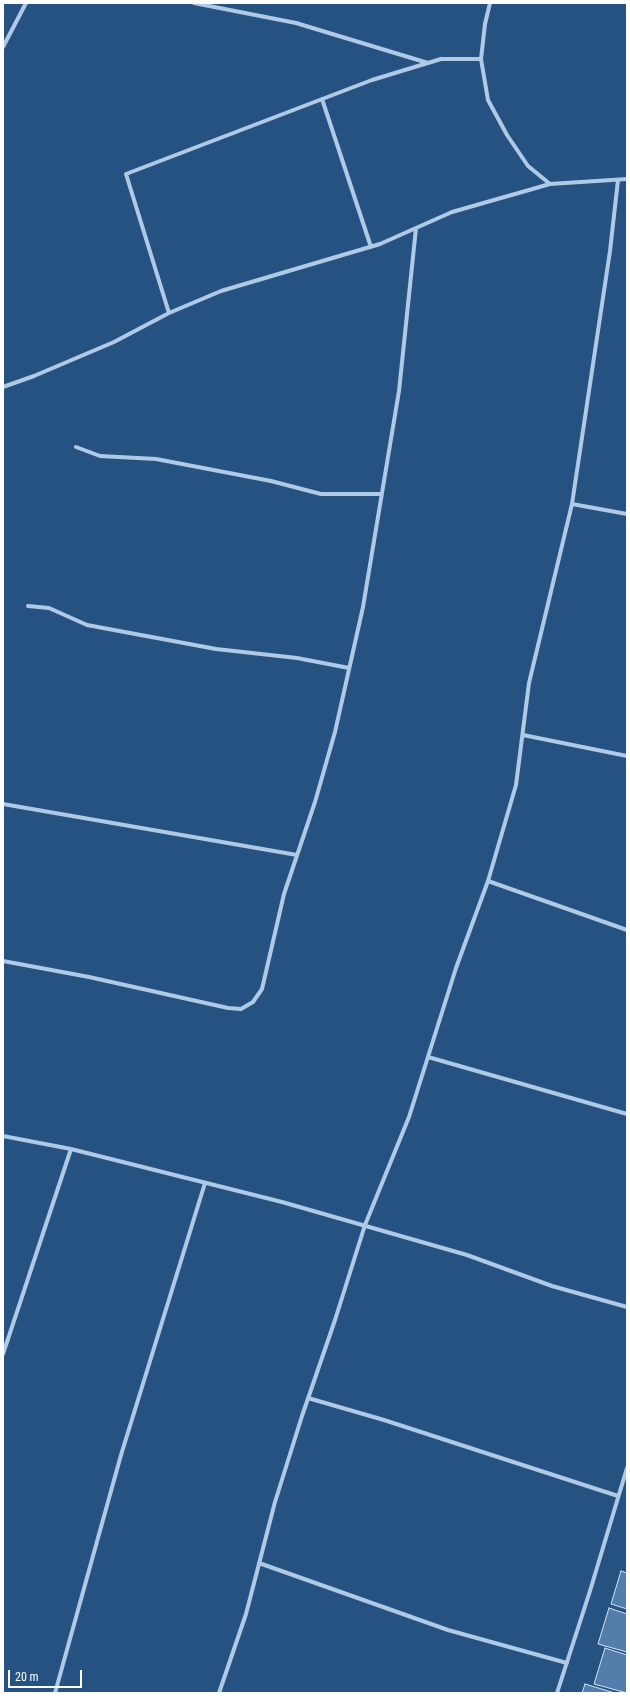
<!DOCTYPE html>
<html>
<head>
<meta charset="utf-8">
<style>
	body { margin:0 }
	#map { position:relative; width:630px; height:1696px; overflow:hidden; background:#265282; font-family:"Roboto Condensed",sans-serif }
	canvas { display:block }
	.frame { position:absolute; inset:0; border:4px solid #fff; pointer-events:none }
	.scale { position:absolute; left:8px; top:1670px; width:74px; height:18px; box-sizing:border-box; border:2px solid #fff; border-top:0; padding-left:5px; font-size:12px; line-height:14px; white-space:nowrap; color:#fff; -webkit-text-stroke:3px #265282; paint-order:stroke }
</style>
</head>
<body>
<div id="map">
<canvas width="630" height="1696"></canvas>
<div class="frame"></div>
<div class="scale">20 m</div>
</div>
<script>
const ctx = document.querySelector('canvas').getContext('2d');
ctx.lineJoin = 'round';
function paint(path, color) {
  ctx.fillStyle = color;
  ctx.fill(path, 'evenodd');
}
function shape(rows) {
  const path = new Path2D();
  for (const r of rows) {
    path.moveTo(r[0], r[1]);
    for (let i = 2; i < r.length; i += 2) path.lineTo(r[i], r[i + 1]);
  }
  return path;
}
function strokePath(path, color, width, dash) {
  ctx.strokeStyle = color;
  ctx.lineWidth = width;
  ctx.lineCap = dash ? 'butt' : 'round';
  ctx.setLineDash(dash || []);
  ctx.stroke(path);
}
const building = shape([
	[621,1571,627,1573,627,1609,611,1604,621,1571],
	[609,1608,627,1614,627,1652,598,1644,609,1608],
	[605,1648,627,1655,627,1693,594,1684,605,1648],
	[585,1684,615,1693,582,1693,585,1684]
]);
const street = shape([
	[194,3,296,23,428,63],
	[3,47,26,3],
	[481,59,488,100,507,135,528,166,550,184],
	[322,99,371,247],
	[169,313,221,291,380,244,452,212,550,184,627,179],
	[3,387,34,376,114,342,169,313,126,174,372,80,441,59,481,59,485,24,490,3],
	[76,447,100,456,156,459,271,481,321,494,382,494],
	[572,504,627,514],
	[28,606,49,608,87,625,216,649,297,658,349,668],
	[523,735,627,756],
	[3,804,297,855],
	[488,881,627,930],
	[3,961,89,977,228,1008,241,1009,253,1002,262,989,284,894,315,802,335,732,363,607,399,391,416,228],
	[428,1057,627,1114],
	[3,1136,71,1149,282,1202,467,1255,552,1286,627,1307],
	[3,1354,71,1149],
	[308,1398,384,1420,618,1496],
	[259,1563,448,1630,567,1663],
	[55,1693,121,1455,205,1183],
	[219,1693,246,1614,275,1502,302,1416,335,1320,365,1225,409,1117,456,968,488,881,516,785,529,683,572,504,610,251,618,180],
	[557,1693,590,1591,627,1468]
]);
paint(building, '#537eac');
strokePath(building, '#d2e4f5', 1);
strokePath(street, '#afcae7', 4);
</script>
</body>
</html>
